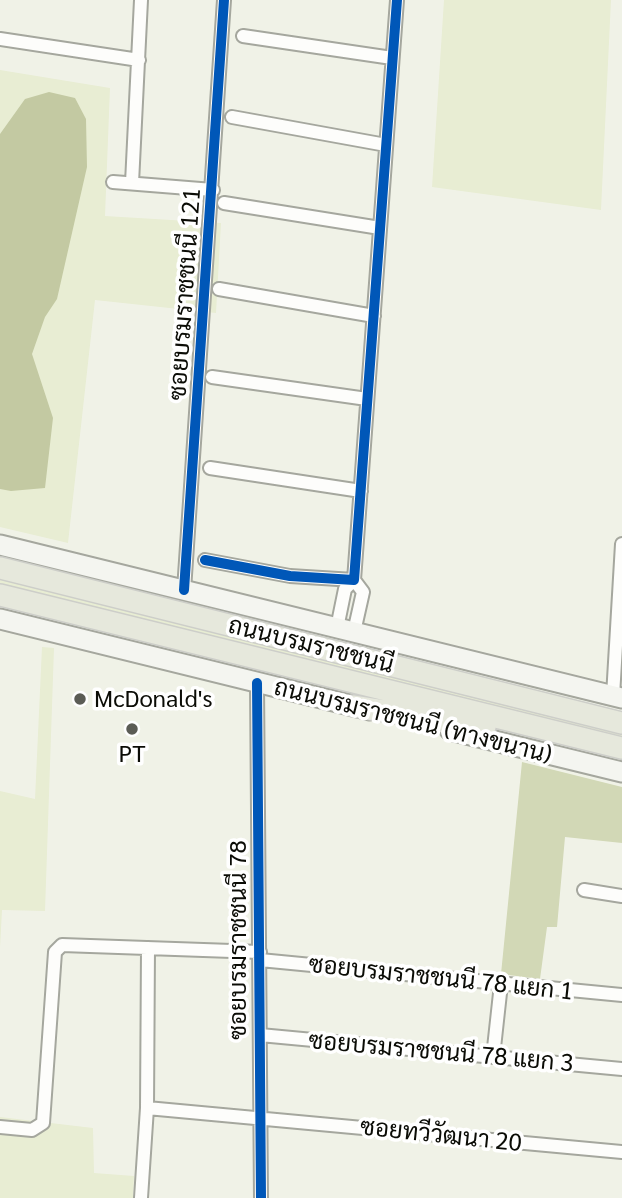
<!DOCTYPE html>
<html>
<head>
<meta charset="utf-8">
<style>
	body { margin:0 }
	canvas { display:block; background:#f0f2e7 }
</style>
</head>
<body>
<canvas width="622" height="1198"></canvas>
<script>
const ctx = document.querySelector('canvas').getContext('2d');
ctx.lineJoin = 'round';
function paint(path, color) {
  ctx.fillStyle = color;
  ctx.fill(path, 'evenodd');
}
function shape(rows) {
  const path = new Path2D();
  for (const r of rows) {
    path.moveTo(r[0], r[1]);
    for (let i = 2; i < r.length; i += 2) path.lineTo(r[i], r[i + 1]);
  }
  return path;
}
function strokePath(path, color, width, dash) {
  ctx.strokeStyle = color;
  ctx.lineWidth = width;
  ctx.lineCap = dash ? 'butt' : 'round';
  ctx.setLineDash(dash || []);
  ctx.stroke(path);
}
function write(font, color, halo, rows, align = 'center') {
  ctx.font = font + ' Georgia,Sarabun,serif';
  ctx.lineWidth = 7;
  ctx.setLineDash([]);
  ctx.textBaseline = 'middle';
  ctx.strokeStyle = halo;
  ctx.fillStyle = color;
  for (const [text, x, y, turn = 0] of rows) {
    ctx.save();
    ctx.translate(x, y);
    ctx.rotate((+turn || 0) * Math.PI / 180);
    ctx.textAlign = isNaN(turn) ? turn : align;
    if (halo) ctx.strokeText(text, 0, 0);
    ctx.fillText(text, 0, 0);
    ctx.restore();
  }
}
const green = shape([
	[444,0,611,0,601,210,432,187],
	[0,70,110,88,105,216,221,223,216,313,95,300,68,543,0,527],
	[0,576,622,732,622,742,0,589],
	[42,647,54,648,45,911,2,910,0,948,0,791,35,799],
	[0,1117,93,1128,94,1173,134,1176,133,1198,0,1198]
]);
const forest = shape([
	[522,762,622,787,622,843,565,837,557,927,547,927,540,979,501,974]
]);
const water = shape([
	[49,92,75,98,86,119,87,167,57,299,45,317,32,354,53,418,45,488,11,491,0,489,0,134,25,99]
]);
const minor = shape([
	[243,36,392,58],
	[0,39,139,60],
	[232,117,386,145],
	[113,182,213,190],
	[132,183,141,0],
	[224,203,380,228],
	[219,289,374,316],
	[212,377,367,399],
	[210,468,361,491],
	[205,560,290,576,354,580,397,0],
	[184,590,224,0],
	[337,628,345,589,354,580,363,592,354,632],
	[257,683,261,1198],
	[613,696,622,544],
	[584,890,622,896],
	[260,960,622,995],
	[260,1035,622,1069],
	[493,1057,501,984],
	[147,1108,622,1152],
	[0,1127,32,1130,43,1123,55,952,62,945,260,952],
	[141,1198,147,1108,148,948]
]);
const secondary = shape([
	[0,545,622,698],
	[0,619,370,710],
	[450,730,622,772]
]);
const trunk = shape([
	[0,568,622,723],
	[0,595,622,748],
	[354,706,485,727]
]);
const cycleway = shape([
	[205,560,290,576,354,580,397,0],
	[184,590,224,0],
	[257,683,261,1198]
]);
const markers = [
	[80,699,7,"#5b5c55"],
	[132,729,7,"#5b5c55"]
];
const streetNames = [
	["ซอยบรมราชชนนี 121",185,294,-86],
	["ถนนบรมราชชนนี",311,645,14],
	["ถนนบรมราชชนนี (ทางขนาน)",413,721,14],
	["ซอยบรมราชชนนี 78",238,940,-90],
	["ซอยบรมราชชนนี 78 แยก 1",441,978,6],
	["ซอยบรมราชชนนี 78 แยก 3",441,1052,5],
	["ซอยทวีวัฒนา 20",441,1135,6]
];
const poiNames = [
	["McDonald's",94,699],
	["PT",132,754,"center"]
];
paint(green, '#e8edd3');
paint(forest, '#d2d8b6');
paint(water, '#c3c9a2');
strokePath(minor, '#a5a79e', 16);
strokePath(secondary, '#a5a79e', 23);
strokePath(trunk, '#cdcec9', 24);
strokePath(minor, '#fdfdfb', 12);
strokePath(secondary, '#f4f5f0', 19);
strokePath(trunk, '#e6e8dc', 21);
strokePath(cycleway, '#0057b8', 10);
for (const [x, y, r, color] of markers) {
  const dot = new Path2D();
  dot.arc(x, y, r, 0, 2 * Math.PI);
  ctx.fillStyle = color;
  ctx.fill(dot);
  strokePath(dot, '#fff', 2.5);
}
write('24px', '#0b0c06', '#fff', streetNames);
write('24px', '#0b0c06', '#fff', poiNames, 'left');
</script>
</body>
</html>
